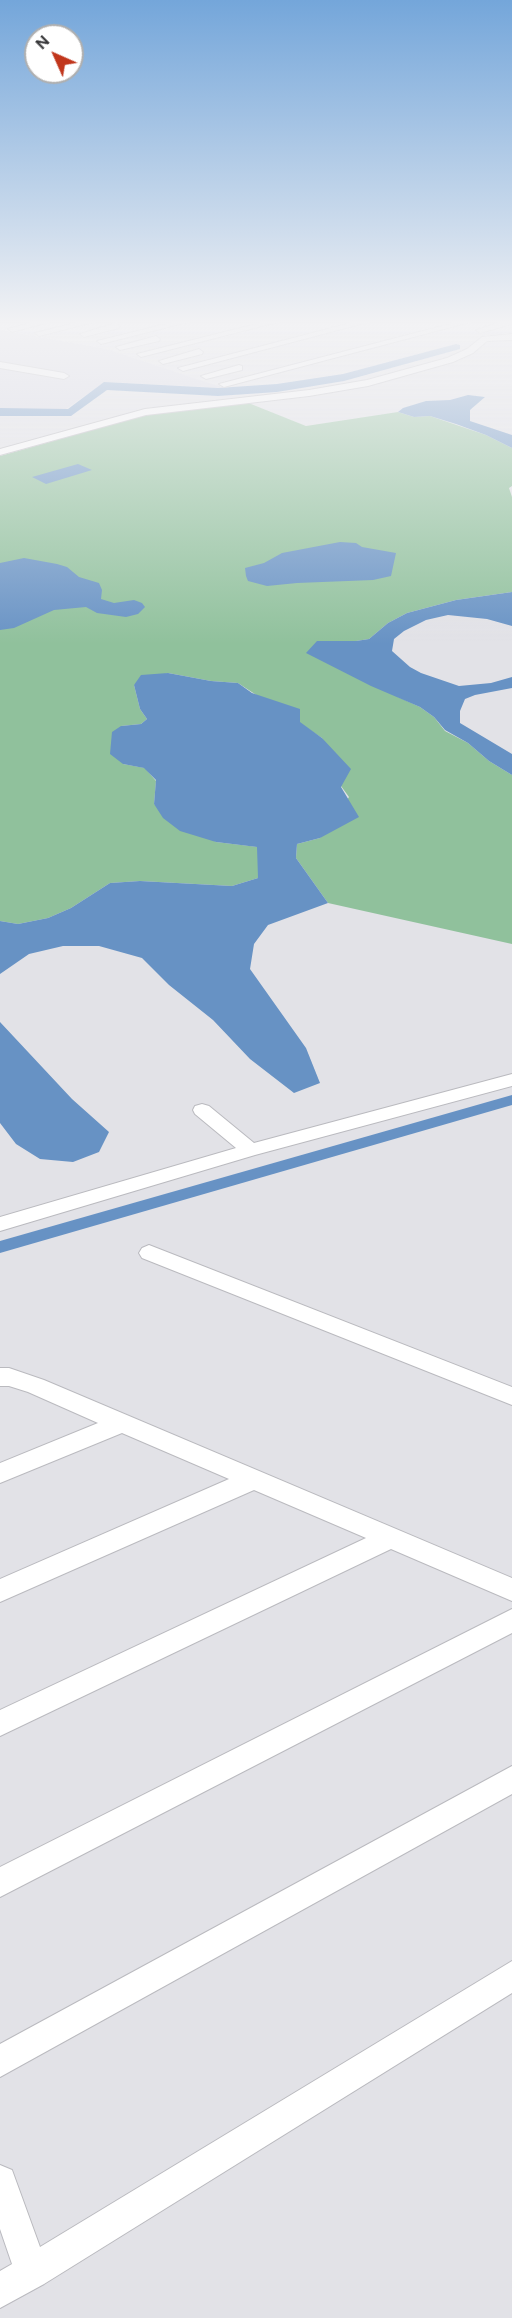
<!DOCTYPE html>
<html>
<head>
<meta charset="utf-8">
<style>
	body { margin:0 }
	#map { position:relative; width:512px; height:2318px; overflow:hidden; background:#e2e2e7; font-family:"DM Sans",sans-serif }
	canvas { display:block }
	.north { position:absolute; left:24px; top:24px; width:60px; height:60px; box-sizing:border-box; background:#fff; border:2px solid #afafaf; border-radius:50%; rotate:315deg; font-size:16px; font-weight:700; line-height:24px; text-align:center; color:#363638 }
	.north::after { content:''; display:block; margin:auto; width:21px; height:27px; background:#c1361c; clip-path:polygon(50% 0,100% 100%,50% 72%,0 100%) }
</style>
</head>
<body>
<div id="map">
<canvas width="512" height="2318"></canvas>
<div class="north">N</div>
</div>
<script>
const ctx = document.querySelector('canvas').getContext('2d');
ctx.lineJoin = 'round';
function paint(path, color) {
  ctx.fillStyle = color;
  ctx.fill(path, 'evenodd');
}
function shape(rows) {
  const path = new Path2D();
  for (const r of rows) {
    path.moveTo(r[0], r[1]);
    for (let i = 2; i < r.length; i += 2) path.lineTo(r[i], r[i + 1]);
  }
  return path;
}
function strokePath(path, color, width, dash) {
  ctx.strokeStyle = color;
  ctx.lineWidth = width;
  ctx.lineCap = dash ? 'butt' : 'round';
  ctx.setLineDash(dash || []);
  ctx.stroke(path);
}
const built = shape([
	[0,330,107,349,224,388,105,382,66,409,0,410]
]);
const green = shape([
	[246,402,306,426,398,412,414,417,430,416,486,435,512,448,512,486,509,488,512,497,512,592,456,600,407,613,388,623,369,639,356,641,317,641,398,697,420,707,434,717,445,731,468,743,489,761,512,775,512,944,328,903,296,858,297,844,320,838,349,797,341,786,322,738,238,683,211,681,168,673,134,685,140,709,147,719,141,724,121,726,123,764,145,768,156,781,154,804,216,842,258,847,258,878,232,886,140,881,110,883,71,908,48,918,18,924,0,921,0,456,138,417,170,411]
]);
const water = shape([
	[468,395,485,397,470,410,470,421,512,435,512,448,486,435,456,424,430,416,414,417,398,412,403,408,426,401,450,400],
	[78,464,92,470,46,484,32,477],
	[340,542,356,543,362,547,396,553,391,576,373,580,297,583,267,586,248,581,246,576,245,568,264,563,282,553],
	[24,558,57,564,67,567,79,577,99,583,102,590,101,599,114,603,134,600,142,603,145,607,138,614,126,617,97,613,86,607,54,610,14,628,0,630,0,563],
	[512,592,512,626,487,619,448,615,426,620,404,631,394,639,392,651,410,667,421,673,459,686,491,683,512,677,512,688,475,695,465,699,460,711,460,723,512,754,512,775,489,761,468,743,445,730,434,717,420,707,371,686,306,653,317,641,356,641,369,639,388,623,407,613,456,600],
	[168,673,211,681,238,683,252,693,300,709,300,722,322,738,351,769,341,787,359,817,320,838,297,844,296,858,328,903,268,925,254,944,250,969,306,1048,320,1083,294,1093,250,1059,213,1020,169,985,142,958,99,946,63,946,29,954,0,974,0,921,18,924,48,918,71,908,110,883,140,881,232,886,258,878,257,847,216,842,180,831,163,818,154,804,156,780,144,768,123,764,110,754,112,732,121,726,141,724,147,719,140,709,134,685,141,675],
	[0,1022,72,1099,109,1132,99,1152,73,1162,40,1159,16,1144,0,1123]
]);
const canal = shape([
	[512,1095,512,1105,0,1253,0,1241,512,1095]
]);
const river = shape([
	[456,344,460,345,460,349,344,381,277,392,218,396,107,390,71,416,0,416,0,408,68,409,104,382,218,388,277,384,343,374,456,344]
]);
const minor = shape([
	[41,320,56,320,12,332,8,329,41,320],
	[87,320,102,320,39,336,35,333,87,320],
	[182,320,196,320,101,344,97,341,182,320],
	[272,320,286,320,141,357,137,354,272,320],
	[362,320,376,320,183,371,178,368,362,320],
	[465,320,478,320,224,387,219,384,465,320],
	[507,320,512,320,512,324,480,333,476,330,507,320],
	[116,323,120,326,119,328,84,337,80,334,116,323],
	[512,334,512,340,487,341,473,353,453,362,368,386,309,396,146,415,0,455,0,449,145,409,309,390,367,380,447,358,467,349,482,337,512,334],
	[156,336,160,339,159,341,120,350,116,347,156,336],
	[199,349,203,352,202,354,163,364,159,361,199,349],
	[0,362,64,373,69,376,64,379,0,368,0,362],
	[239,365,242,366,242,370,206,379,201,376,239,365],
	[512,1074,512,1086,255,1155,0,1231,0,1217,236,1148,195,1114,193,1110,195,1106,202,1104,209,1106,254,1143,512,1074],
	[149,1245,512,1387,512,1405,142,1258,139,1253,142,1248,149,1245],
	[0,1368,9,1368,44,1380,512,1578,512,1601,391,1549,0,1736,0,1710,366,1538,254,1490,0,1602,0,1579,229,1479,122,1433,0,1483,0,1463,98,1423,28,1392,9,1386,0,1386,0,1368],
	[512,1609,512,1633,0,1897,0,1867,512,1609],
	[512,1766,512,1794,0,2077,0,2044,512,1766],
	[512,1961,512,1993,44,2284,0,2308,0,2271,12,2264,0,2229,0,2165,12,2170,40,2247,512,1961]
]);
paint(built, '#d8d8e5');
paint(green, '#90c19c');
paint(water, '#6792c4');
paint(canal, '#6792c4');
paint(river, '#6792c4');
strokePath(minor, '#bababf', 2);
paint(minor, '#fff');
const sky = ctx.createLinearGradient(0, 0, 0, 644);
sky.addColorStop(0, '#74a6da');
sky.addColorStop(0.5, '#f2f2f4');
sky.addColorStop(1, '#f2f2f400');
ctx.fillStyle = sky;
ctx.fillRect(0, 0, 512, 644);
</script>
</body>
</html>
